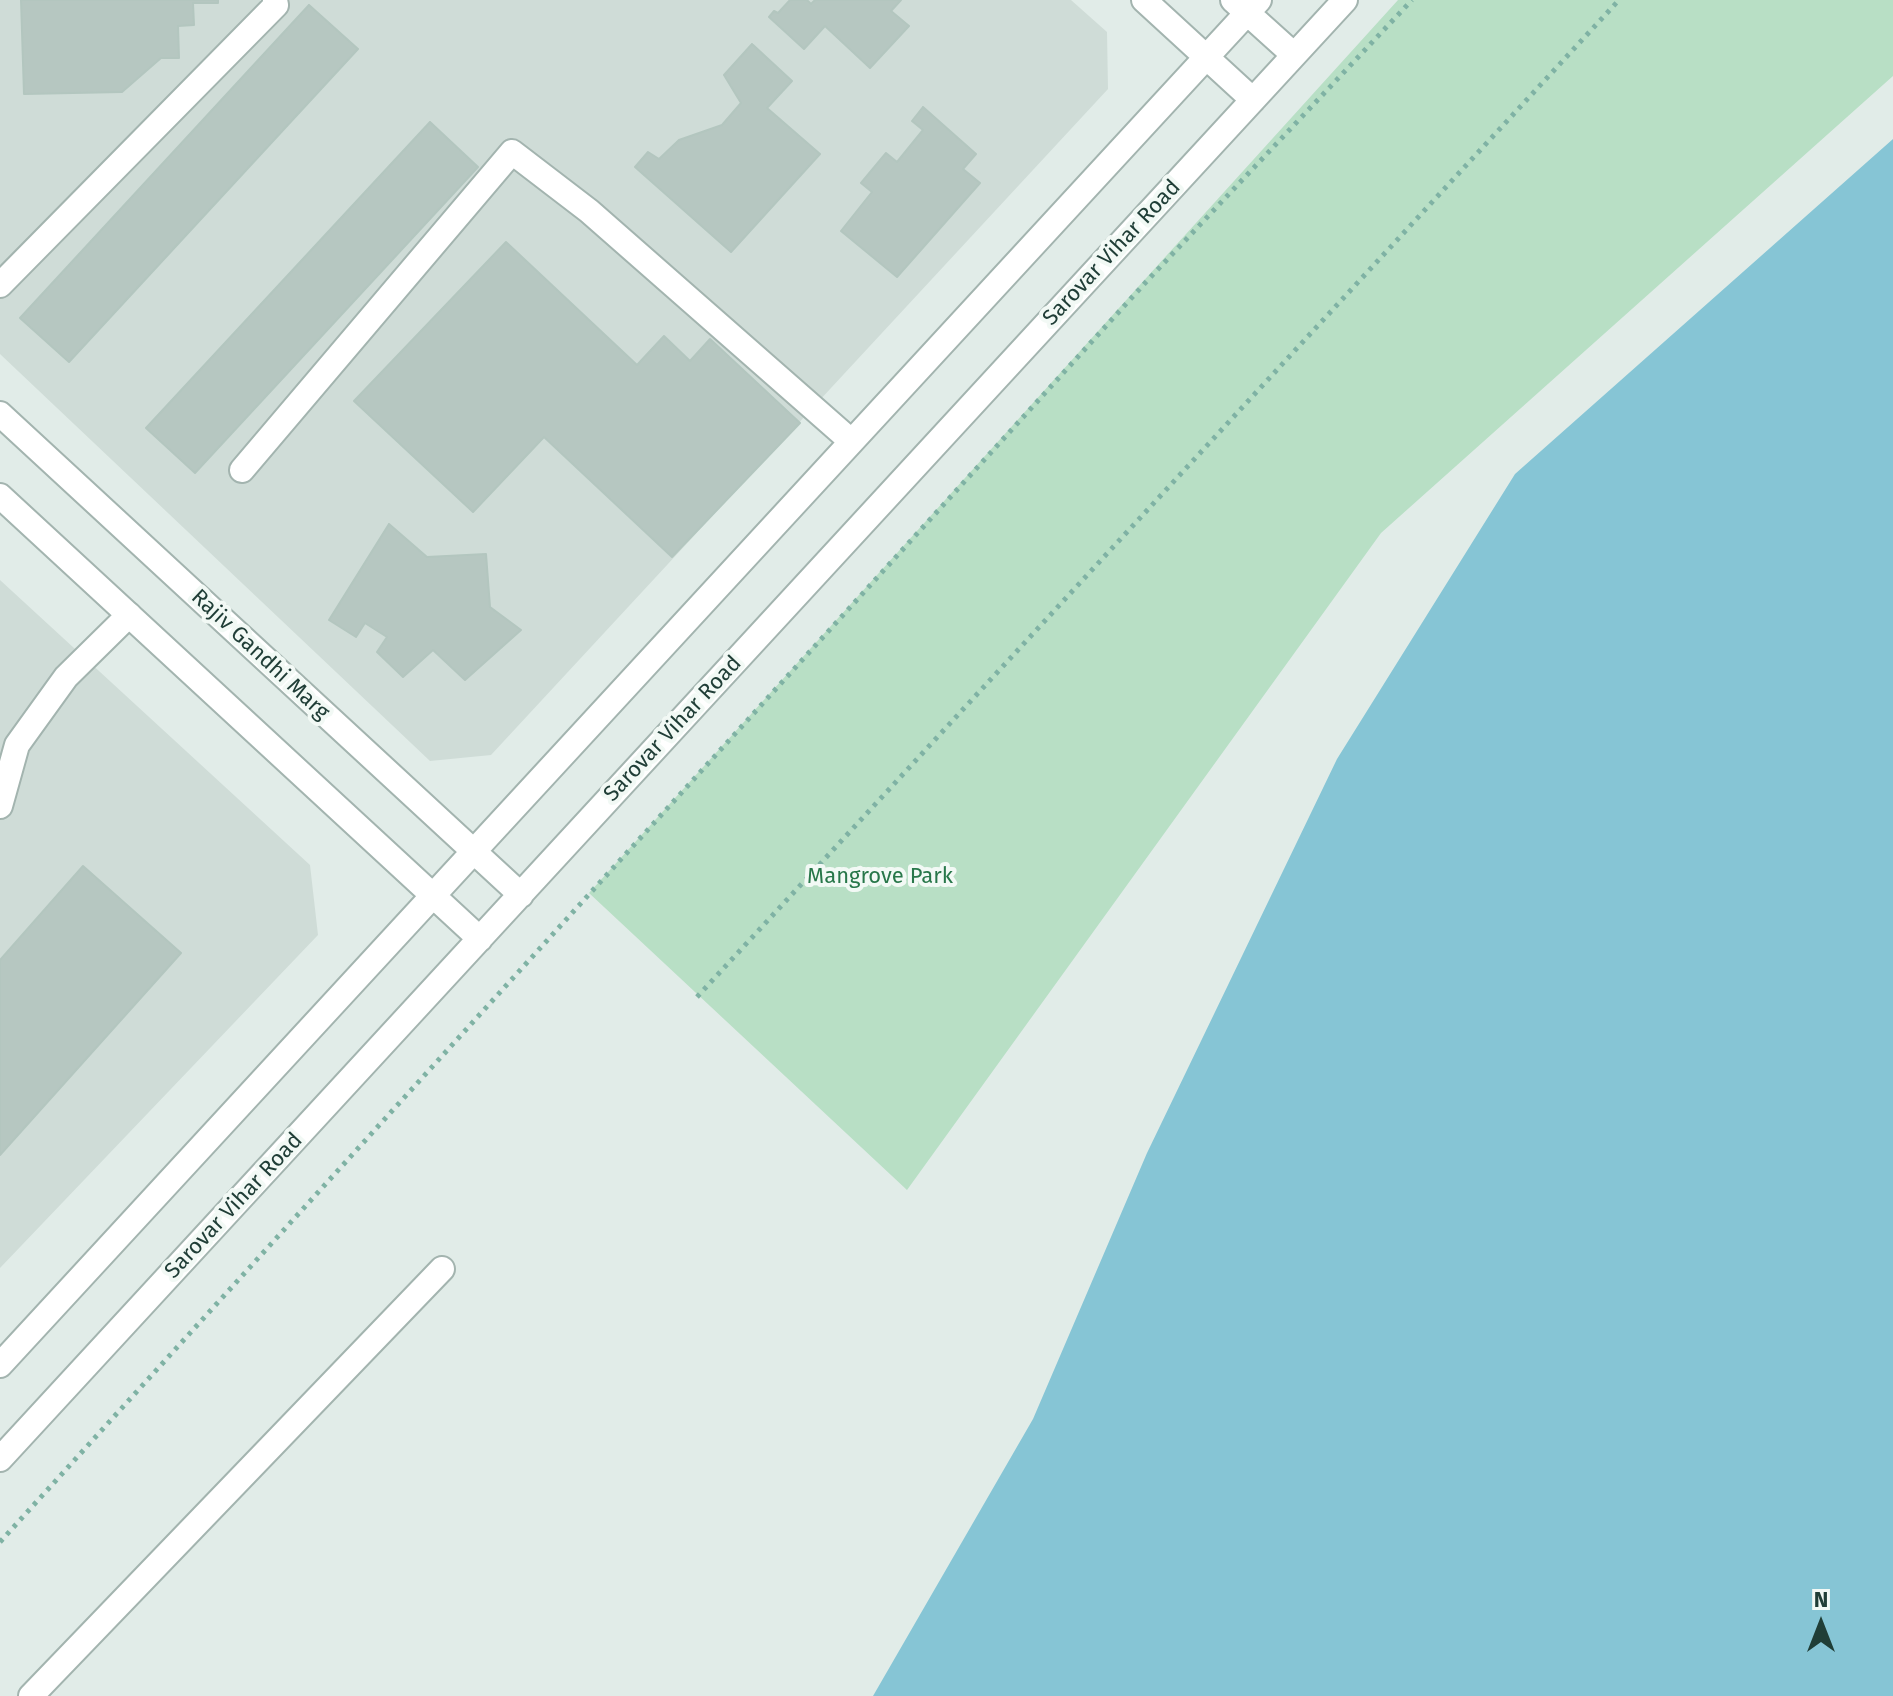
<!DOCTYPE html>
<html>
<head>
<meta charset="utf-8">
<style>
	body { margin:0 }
	#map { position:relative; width:1893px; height:1696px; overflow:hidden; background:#e1ece8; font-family:"Fira Sans",sans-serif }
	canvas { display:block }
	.north { position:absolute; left:1781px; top:1584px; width:80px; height:80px; -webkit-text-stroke:6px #f2f9f5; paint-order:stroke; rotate:0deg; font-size:22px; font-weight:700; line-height:32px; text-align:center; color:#203e37 }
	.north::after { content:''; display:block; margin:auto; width:28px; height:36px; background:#203e37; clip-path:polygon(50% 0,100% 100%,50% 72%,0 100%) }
</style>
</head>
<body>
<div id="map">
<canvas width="1893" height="1696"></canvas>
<div class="north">N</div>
</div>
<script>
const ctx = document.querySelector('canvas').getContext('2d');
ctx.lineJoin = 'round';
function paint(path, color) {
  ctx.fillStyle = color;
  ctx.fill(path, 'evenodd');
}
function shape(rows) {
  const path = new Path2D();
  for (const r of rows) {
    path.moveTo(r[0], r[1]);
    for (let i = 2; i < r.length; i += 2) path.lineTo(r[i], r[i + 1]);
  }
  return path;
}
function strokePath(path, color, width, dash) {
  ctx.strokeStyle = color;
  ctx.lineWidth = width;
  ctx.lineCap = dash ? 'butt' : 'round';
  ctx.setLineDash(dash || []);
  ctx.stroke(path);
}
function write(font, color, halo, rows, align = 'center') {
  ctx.font = font + ' "Fira Sans",sans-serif';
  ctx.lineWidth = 8;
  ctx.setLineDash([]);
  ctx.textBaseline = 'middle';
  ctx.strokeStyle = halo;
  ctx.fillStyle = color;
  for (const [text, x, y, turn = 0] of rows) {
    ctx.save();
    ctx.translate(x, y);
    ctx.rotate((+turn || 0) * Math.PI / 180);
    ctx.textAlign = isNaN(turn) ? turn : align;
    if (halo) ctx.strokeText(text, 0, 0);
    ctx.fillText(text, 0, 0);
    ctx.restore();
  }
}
const built = shape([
	[0,0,1071,0,1107,32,1108,89,491,755,430,761,0,354],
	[0,580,310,865,318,935,0,1268]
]);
const green = shape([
	[1398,0,1893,0,1893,76,1381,533,907,1190,589,893]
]);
const water = shape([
	[1893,139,1893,1696,873,1696,1033,1419,1147,1153,1337,759,1515,474]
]);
const building = shape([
	[21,0,218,0,218,3,193,3,194,25,178,26,179,58,161,58,122,92,24,94,21,0],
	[790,0,807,0,811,4,815,0,901,0,891,11,909,26,870,68,825,26,804,49,769,17,774,11,778,13,790,0],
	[309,5,358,49,69,362,20,318,309,5],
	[752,44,792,81,767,108,820,154,731,252,635,167,648,152,659,159,679,140,722,125,741,103,724,75,752,44],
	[923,107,976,154,963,169,980,183,897,277,841,231,872,192,861,183,886,153,897,162,923,130,912,121,923,107],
	[430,122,478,167,195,473,146,428,430,122],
	[506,242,637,365,664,336,690,361,710,339,800,423,672,557,544,437,473,512,354,401,506,242],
	[389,524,427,557,486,554,490,607,521,630,465,680,433,650,403,677,377,652,387,637,365,623,356,637,329,620,389,524],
	[83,866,181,953,0,1155,0,960,83,866]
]);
const path = shape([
	[697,997,1619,0],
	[0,1542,1146,282,1412,0]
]);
const service = shape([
	[0,285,276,5,275,0],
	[242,470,512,152,589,211,851,441],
	[31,1696,442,1269]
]);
const minor = shape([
	[0,806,17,745,66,677,129,615]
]);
const tertiary = shape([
	[1144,0,1253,100],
	[1233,0,1294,55],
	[0,414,521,895],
	[0,496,480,939],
	[0,1365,1259,0],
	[0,1459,1345,0]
]);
const streetNames = [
	["Sarovar Vihar Road",1112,253,-47],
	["Rajiv Gandhi Marg",260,655,43],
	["Sarovar Vihar Road",673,729,-47],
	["Sarovar Vihar Road",234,1206,-47]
];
const parkNames = [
	["Mangrove Park",880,877]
];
paint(built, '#cfdcd7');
paint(green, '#b8dfc5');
paint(water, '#86c5d5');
paint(building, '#b6c7c1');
strokePath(building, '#b3c6bf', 2);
strokePath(service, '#a3b4af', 28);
strokePath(minor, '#a3b4af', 28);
strokePath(tertiary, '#a3b4af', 28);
strokePath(path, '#7fb2a4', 5, [4, 6]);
strokePath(service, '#fff', 24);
strokePath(minor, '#fff', 24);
strokePath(tertiary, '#fff', 24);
write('22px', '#203e37', '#f2f9f5', streetNames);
write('22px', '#28774a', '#f2f9f5', parkNames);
</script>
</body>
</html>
